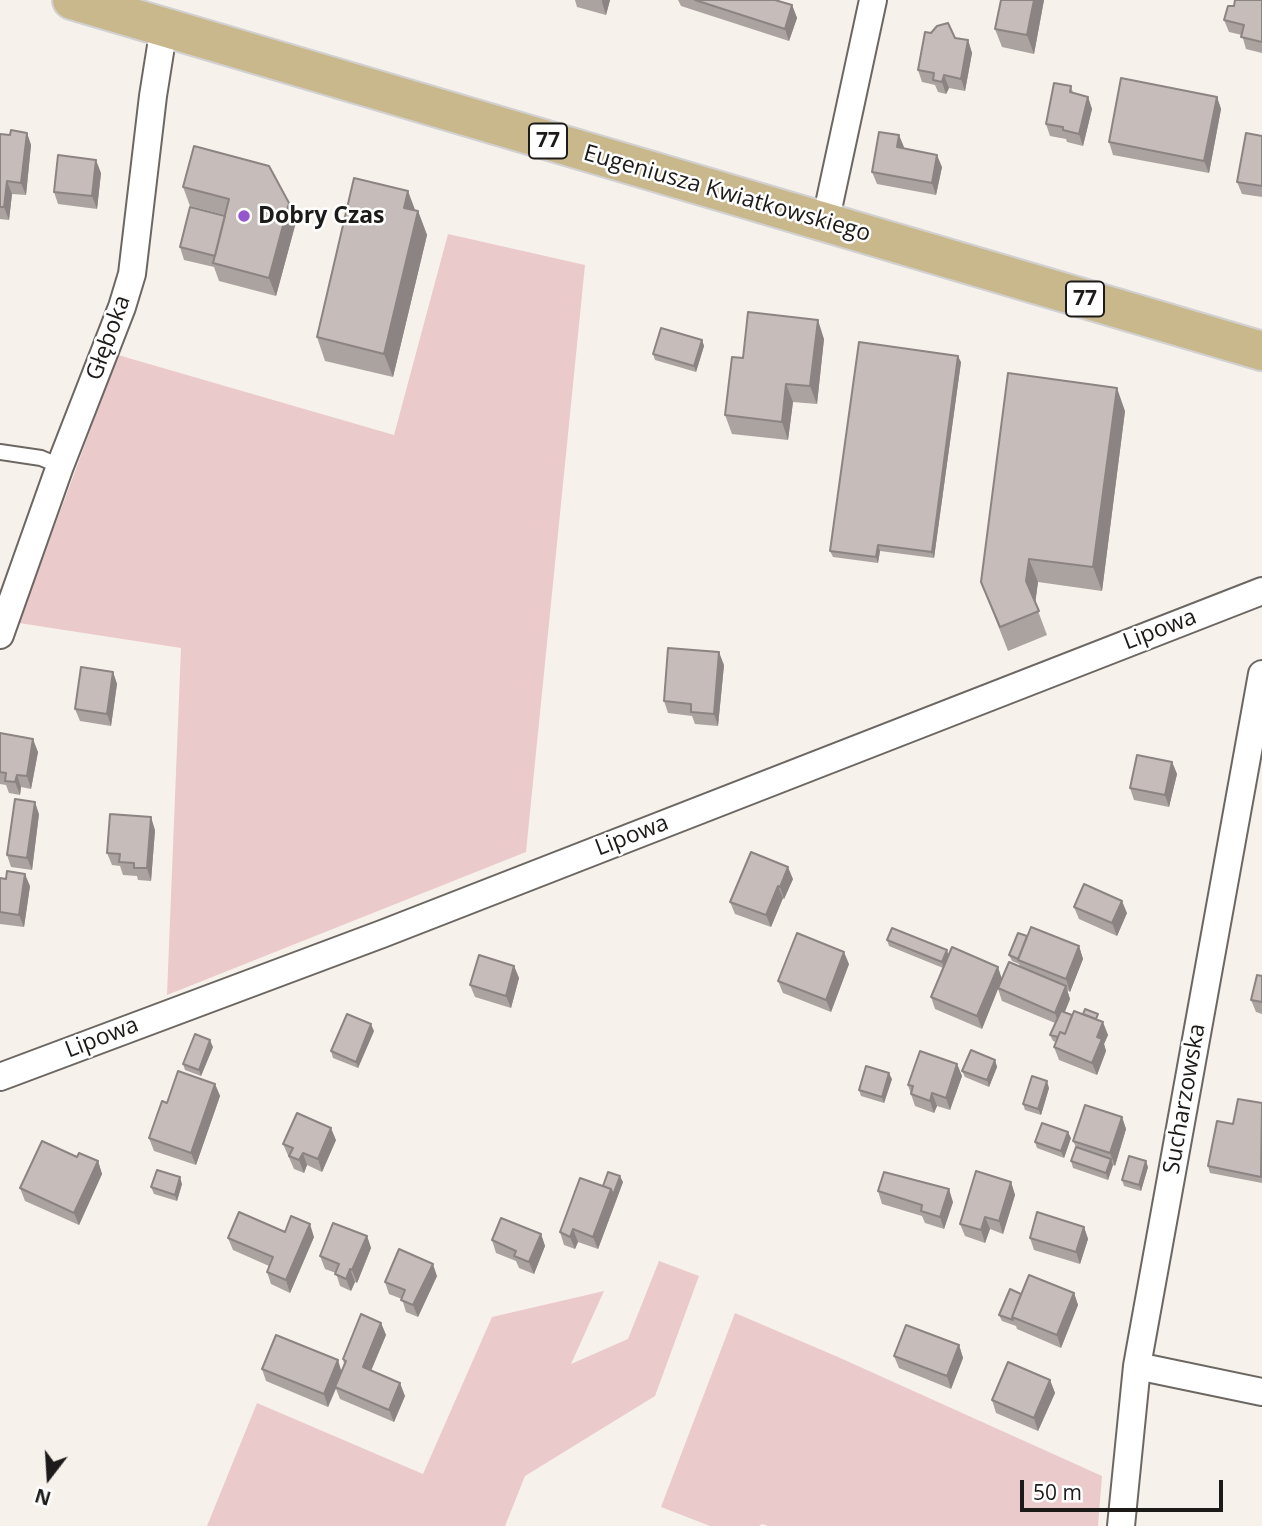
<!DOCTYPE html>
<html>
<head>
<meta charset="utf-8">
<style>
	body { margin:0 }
	#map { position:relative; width:1262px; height:1526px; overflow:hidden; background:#f7f1eb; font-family:"Open Sans",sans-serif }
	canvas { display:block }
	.north { position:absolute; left:14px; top:1442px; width:70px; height:70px; -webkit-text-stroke:5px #fff; paint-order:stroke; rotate:197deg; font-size:19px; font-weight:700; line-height:28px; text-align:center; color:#1d1b19 }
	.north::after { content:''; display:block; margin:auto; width:24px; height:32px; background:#1d1b19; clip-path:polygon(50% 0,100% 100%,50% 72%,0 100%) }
	.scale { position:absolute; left:1020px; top:1480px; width:203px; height:32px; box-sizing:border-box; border:4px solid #1d1b19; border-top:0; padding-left:9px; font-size:21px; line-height:24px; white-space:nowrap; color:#1d1b19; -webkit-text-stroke:5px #fff; paint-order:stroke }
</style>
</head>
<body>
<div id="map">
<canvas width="1262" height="1526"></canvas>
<div class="north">N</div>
<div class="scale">50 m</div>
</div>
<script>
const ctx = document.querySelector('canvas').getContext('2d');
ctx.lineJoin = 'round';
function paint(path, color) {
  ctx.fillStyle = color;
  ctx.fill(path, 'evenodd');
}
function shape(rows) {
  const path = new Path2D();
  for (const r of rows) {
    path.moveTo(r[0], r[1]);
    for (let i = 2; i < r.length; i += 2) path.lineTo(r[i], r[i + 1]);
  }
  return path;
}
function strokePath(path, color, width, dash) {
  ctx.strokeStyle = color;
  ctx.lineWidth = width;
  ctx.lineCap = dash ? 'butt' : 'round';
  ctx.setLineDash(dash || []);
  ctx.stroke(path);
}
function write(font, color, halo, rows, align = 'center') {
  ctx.font = font + ' "Open Sans",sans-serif';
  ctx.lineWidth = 5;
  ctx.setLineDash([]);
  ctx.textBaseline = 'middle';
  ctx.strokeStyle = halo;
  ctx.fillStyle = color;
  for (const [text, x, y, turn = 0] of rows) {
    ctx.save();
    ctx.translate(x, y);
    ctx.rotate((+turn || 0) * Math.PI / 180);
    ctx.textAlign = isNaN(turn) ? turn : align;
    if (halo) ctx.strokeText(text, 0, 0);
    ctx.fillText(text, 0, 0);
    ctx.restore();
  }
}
const green = shape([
	[448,234,585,265,526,852,167,995,181,648,19,623,118,355,394,435],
	[659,1261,699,1276,655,1396,525,1476,505,1526,207,1526,257,1403,423,1474,492,1317,604,1291,571,1364,628,1339],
	[735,1313,838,1357,1102,1476,1098,1526,768,1526,762,1524,759,1526,710,1526,661,1507]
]);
const service = shape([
	[0,452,41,458,60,466]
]);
const minor = shape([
	[825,223,873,0],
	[0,635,60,466,122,307,132,274,153,96,164,27],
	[0,1077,382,934,1262,591],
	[1137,1366,1262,1392],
	[1121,1526,1137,1366,1262,674]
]);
const primary = shape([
	[72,0,1262,351]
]);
const wall = shape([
	[575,0,610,0,606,15,577,7],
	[678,0,775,0,792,5,797,18,789,41,681,6],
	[1001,0,1044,0,1034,54,1002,47,995,29],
	[1262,0,1262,53,1246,49,1242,35,1229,32,1224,20,1234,6],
	[955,38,968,40,972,53,965,91,949,88,946,94,938,92,935,85,922,82,918,70],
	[1071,86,1073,93,1088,97,1092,109,1083,146,1067,142,1066,139,1050,136,1046,124],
	[1217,97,1221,109,1209,173,1113,155,1109,142],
	[27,133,31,145,26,195,12,194,9,220,0,219,0,134,10,135],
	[1262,136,1262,197,1242,194,1237,182],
	[194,146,296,222,276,296,219,281,214,267,184,260,180,247,225,215,190,206,183,187],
	[904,147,904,148,942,167,936,195,877,184,872,172],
	[101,173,97,209,58,204,54,192],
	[415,210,418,211,427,235,393,377,325,361,317,337],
	[824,339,817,404,793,402,788,440,732,434,725,415,743,358],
	[702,340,704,346,696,372,655,360,653,354],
	[961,362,934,558,880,551,878,563,833,557,830,551],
	[1125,411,1102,591,1038,582,1035,603,1047,635,1008,651,981,582],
	[724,665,718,726,695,724,692,716,668,713,664,701],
	[113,672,117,684,111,726,80,721,75,709],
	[0,733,38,752,31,789,21,787,20,795,9,793,6,785,0,784],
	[1172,762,1177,774,1169,807,1134,800,1130,788],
	[39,814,32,870,11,867,7,855],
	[155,830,151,881,138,880,137,876,123,875,120,866,112,865,107,853],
	[0,878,30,886,24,927,0,924],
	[793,879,784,899,783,898,771,927,735,914,730,902],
	[1074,907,1127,913,1117,936,1079,919],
	[1027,936,1079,946,1083,959,1070,992,1067,990,1070,999,1065,1012,1072,1015,1100,1020,1108,1035,1104,1044,1106,1051,1097,1075,1059,1060,1054,1047,1056,1042,1053,1041,1050,1035,1055,1023,1002,1001,998,989,982,1029,935,1009,931,997,943,968,889,946,887,940,949,955,1002,978,1020,967,1019,964,1012,961,1009,955],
	[849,964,831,1012,783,993,778,981],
	[514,966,519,978,511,1008,475,997,470,985],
	[1262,976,1262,1014,1256,1012,1251,1000],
	[374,1031,358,1068,333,1058,331,1051],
	[213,1047,201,1076,185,1070,183,1064],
	[995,1060,997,1067,989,1087,965,1077,962,1071],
	[957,1064,962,1076,950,1110,937,1106,934,1113,915,1106,908,1085],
	[892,1079,884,1103,861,1096,859,1090],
	[215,1084,220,1096,196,1165,154,1151,149,1138,167,1103],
	[1049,1088,1041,1115,1025,1110,1023,1104],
	[1262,1103,1262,1183,1210,1173,1208,1166,1233,1124],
	[1122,1117,1126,1129,1115,1166,1113,1165,1108,1180,1073,1168,1071,1161,1076,1147,1073,1141],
	[1071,1138,1064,1158,1037,1148,1035,1142],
	[336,1140,322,1172,307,1165,304,1173,294,1169,283,1144],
	[98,1161,102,1174,79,1225,25,1201,20,1188],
	[1148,1167,1141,1191,1124,1186,1122,1180],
	[623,1182,598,1249,578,1242,575,1249,564,1245,560,1232,603,1186],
	[1011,1182,1015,1195,1003,1234,990,1229,985,1243,965,1236,960,1224],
	[182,1184,177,1201,154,1194,151,1187],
	[878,1191,953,1202,944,1229,925,1223,922,1216,882,1204],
	[1084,1227,1088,1239,1080,1264,1034,1250,1030,1238],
	[285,1232,314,1237,290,1293,271,1284,267,1272,269,1266,233,1250,228,1238],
	[541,1234,545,1246,534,1274,519,1268,516,1261,496,1253,492,1240],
	[367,1236,371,1248,357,1283,355,1282,351,1291,340,1286,336,1273,325,1269,320,1256],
	[437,1276,418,1317,406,1312,402,1299,389,1294,385,1282],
	[1074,1293,1078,1305,1061,1348,1017,1329,1016,1326,1002,1321,999,1315,1021,1294],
	[381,1323,386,1335,371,1371,405,1396,394,1422,340,1399,336,1389,328,1407,266,1381,262,1369,342,1371,344,1364,343,1359],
	[959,1345,963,1358,951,1389,899,1368,894,1356],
	[1050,1380,1055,1393,1038,1431,996,1413,992,1400]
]);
const shadedWall = shape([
	[602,0,610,0,606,15,602,2],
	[1034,0,1044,0,1034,54,1027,35],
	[792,5,797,18,789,41,785,29],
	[968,40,972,53,965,91,961,79],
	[944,75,949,88,946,94,942,82],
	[1088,97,1092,109,1083,146,1079,134],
	[1217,97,1221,109,1209,173,1204,161],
	[27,133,31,145,26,195,21,183],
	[899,135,904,147,902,159,897,147],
	[937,155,942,167,936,195,932,183],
	[96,160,101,173,97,209,92,196],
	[7,181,12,194,9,220,4,207],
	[408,191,417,215,404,208],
	[289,203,296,222,276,296,269,278],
	[418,211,427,235,393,377,384,354],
	[818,320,824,339,817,404,810,386],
	[702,340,704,346,696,372,694,366],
	[958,356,961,362,934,558,932,552],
	[786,384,793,402,788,440,782,422],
	[1117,388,1125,411,1102,591,1093,567],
	[878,545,880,551,878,563,876,557],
	[1029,559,1038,582,1035,605,1026,581],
	[719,652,724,665,718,726,714,714],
	[113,672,117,684,111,726,107,714],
	[33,739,38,752,31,789,27,776],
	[1172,762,1177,774,1169,807,1165,795],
	[17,775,21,787,20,795,15,782],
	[35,802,39,814,32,870,27,858],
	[151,817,155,830,151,881,147,868],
	[788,867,793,879,784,899,780,887],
	[25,874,30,886,24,927,19,915],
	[778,886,783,898,771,927,766,915],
	[1122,901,1127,913,1117,936,1112,923],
	[1079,946,1083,959,1070,992,1066,979],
	[947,950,949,957,944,969,942,962],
	[844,952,849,964,831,1012,826,1000],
	[514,966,519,978,511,1008,506,996],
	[998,967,1002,979,982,1029,977,1016],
	[1066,986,1070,999,1059,1025,1055,1013],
	[1103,1022,1108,1035,1104,1044,1106,1051,1097,1075,1092,1063,1097,1037],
	[371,1024,374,1031,358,1068,356,1062],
	[210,1040,213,1047,201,1076,199,1070],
	[995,1060,997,1067,989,1087,987,1080],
	[957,1064,962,1076,950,1110,946,1098],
	[889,1073,892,1079,884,1103,882,1097],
	[1047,1081,1049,1088,1041,1115,1038,1109],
	[215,1084,220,1096,196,1165,191,1153],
	[932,1093,937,1106,934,1113,930,1101],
	[1122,1117,1126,1129,1115,1166,1110,1153],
	[331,1128,336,1140,322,1172,318,1159],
	[1068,1132,1071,1138,1064,1158,1061,1151],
	[303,1153,307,1165,304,1173,299,1160],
	[1111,1159,1113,1165,1108,1180,1106,1173],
	[98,1161,102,1174,79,1225,74,1213],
	[1146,1161,1148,1167,1141,1191,1139,1185],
	[620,1176,623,1182,598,1249,593,1237,611,1189],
	[180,1177,182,1184,177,1201,175,1195],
	[1011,1182,1015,1195,1003,1234,999,1221],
	[949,1189,953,1202,944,1229,940,1217],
	[985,1217,990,1229,985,1243,981,1230],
	[310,1224,314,1237,290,1293,286,1280],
	[1084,1227,1088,1239,1080,1264,1076,1252],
	[573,1229,578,1242,575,1249,570,1237],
	[541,1234,545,1246,534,1274,529,1262],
	[367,1236,371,1248,357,1283,352,1270],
	[433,1264,437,1276,418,1317,413,1305],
	[350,1269,355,1282,351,1291,346,1279],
	[1074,1293,1078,1305,1061,1348,1057,1335],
	[381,1323,386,1335,367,1380,363,1367],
	[959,1345,963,1358,951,1389,947,1376],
	[338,1360,342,1373,328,1407,324,1394],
	[1050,1380,1055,1393,1038,1431,1034,1418],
	[400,1383,405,1396,394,1422,389,1410]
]);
const building = shape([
	[695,0,775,0,792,5,785,29,695,0],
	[1001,0,1034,0,1027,35,995,29,1001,0],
	[1235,0,1262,0,1262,42,1241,37,1244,25,1224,20,1228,6,1234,6,1235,0],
	[948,23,955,38,968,40,961,79,944,75,942,82,933,80,934,73,918,70,925,32,931,33,937,26,948,23],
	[1121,78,1217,97,1204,161,1109,142,1121,78],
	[1054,83,1071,86,1070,92,1088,97,1079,134,1063,130,1063,127,1046,124,1054,83],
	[11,130,27,133,21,183,7,181,4,207,0,207,0,134,10,135,11,130],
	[879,132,899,135,897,147,937,155,932,183,872,172,879,132],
	[1246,133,1262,136,1262,186,1237,182,1246,133],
	[194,146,269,166,289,203,269,278,213,263,229,199,183,187,194,146],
	[58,155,96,160,92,196,54,192,58,155],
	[354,178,408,191,404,208,418,211,384,354,317,337,354,178],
	[190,207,225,216,215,256,180,247,190,207],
	[748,312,818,320,810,386,786,384,782,422,725,415,732,357,743,358,748,312],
	[661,328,702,340,694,366,653,354,661,328],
	[859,342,958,356,932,552,878,545,876,557,830,551,859,342],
	[1008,373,1117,388,1093,567,1029,559,1026,581,1039,611,1000,627,981,582,1008,373],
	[668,648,719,652,714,714,691,712,691,704,664,701,668,648],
	[81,667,113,672,107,714,75,709,81,667],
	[0,733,33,739,27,776,17,775,15,782,5,781,6,773,0,772,0,733],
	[1137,755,1172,762,1165,795,1130,788,1137,755],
	[15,799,35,802,27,858,7,855,15,799],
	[110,814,151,817,147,868,134,868,134,863,119,862,120,854,107,853,110,814],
	[751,852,788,867,780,887,778,886,766,915,730,902,751,852],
	[7,871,25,874,19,915,0,912,0,878,6,879,7,871],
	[1084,884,1122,901,1112,923,1074,907,1084,884],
	[1031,927,1079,946,1066,979,1018,960,1031,927],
	[892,928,947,950,942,962,887,940,892,928],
	[797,933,844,952,826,1000,778,981,797,933],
	[1018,933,1027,936,1018,959,1009,955,1018,933],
	[952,947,998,967,977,1016,931,997,952,947],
	[479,955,514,966,506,996,470,985,479,955],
	[1009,962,1066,986,1055,1013,998,988,1009,962],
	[1257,975,1262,976,1262,1002,1251,1000,1257,975],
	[1085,1009,1098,1014,1096,1019,1083,1014,1085,1009],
	[1061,1011,1072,1015,1065,1034,1060,1032,1058,1037,1050,1035,1061,1011],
	[1074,1011,1103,1022,1097,1037,1102,1039,1092,1063,1054,1047,1060,1032,1065,1034,1074,1011],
	[347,1014,371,1024,356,1062,331,1051,347,1014],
	[195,1034,210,1040,199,1070,183,1064,195,1034],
	[971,1050,995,1060,987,1080,962,1071,971,1050],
	[920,1051,957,1064,946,1098,932,1093,930,1101,911,1094,913,1086,908,1085,920,1051],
	[866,1066,889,1073,882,1097,859,1090,866,1066],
	[178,1071,215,1084,191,1153,149,1138,162,1101,167,1103,178,1071],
	[1032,1076,1047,1081,1038,1109,1023,1104,1032,1076],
	[1238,1099,1262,1103,1261,1177,1208,1166,1217,1121,1233,1124,1238,1099],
	[1085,1105,1122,1117,1110,1153,1073,1141,1085,1105],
	[297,1113,331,1128,318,1159,303,1153,299,1160,289,1156,293,1148,283,1144,297,1113],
	[1042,1123,1068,1132,1061,1151,1035,1142,1042,1123],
	[42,1141,77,1157,79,1153,98,1161,74,1213,20,1188,42,1141],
	[1076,1147,1111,1159,1106,1173,1071,1161,1076,1147],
	[1129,1156,1146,1161,1139,1185,1122,1180,1129,1156],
	[157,1170,180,1177,175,1195,151,1187,157,1170],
	[976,1171,1011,1182,999,1221,985,1217,981,1230,960,1224,976,1171],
	[608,1172,620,1176,613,1195,611,1189,603,1186,608,1172],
	[884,1172,949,1189,940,1217,921,1211,922,1205,878,1191,884,1172],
	[580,1178,611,1189,593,1237,573,1229,570,1237,560,1232,580,1178],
	[239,1212,285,1232,291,1216,310,1224,286,1280,267,1272,273,1257,228,1238,239,1212],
	[1037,1212,1084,1227,1076,1252,1030,1238,1037,1212],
	[501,1218,541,1234,529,1262,514,1256,516,1251,492,1240,501,1218],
	[333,1223,367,1236,352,1270,350,1269,346,1279,335,1274,339,1264,320,1256,333,1223],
	[399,1249,433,1264,413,1305,401,1300,405,1290,385,1282,399,1249],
	[1029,1275,1074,1293,1057,1335,1012,1317,1029,1275],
	[1010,1289,1021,1294,1012,1317,1013,1320,999,1315,1010,1289],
	[361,1314,381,1323,363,1367,400,1383,389,1410,335,1387,346,1361,343,1359,361,1314],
	[906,1325,959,1345,947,1376,894,1356,906,1325],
	[276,1335,338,1360,324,1394,262,1369,276,1335],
	[1008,1362,1050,1380,1034,1418,992,1400,1008,1362]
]);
const markers = [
	[244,216,7,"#9657ce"]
];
const shields = [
	[548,141,38],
	[1085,299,38]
];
const shieldNames = [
	["77",548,141],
	["77",1085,299]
];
const streetNames = [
	["Eugeniusza Kwiatkowskiego",727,194,16],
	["Głęboka",109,338,-70],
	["Lipowa",1160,630,-21],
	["Lipowa",632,836,-21],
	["Lipowa",102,1038,-21],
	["Sucharzowska",1185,1099,-80]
];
const poiNames = [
	["Dobry Czas",258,216]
];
paint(green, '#ebcacb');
strokePath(service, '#6c6762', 18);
strokePath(minor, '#6c6762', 30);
strokePath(primary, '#d2d1d1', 42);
strokePath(service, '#fff', 14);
strokePath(minor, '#fff', 26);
strokePath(primary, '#c9b88c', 38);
paint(wall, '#aaa3a0');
paint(shadedWall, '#8b8482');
paint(building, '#c6bdba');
strokePath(building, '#8b8482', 2);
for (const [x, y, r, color] of markers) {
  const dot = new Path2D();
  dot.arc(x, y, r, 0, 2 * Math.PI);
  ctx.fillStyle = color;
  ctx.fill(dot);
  strokePath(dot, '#fff', 2.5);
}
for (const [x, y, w] of shields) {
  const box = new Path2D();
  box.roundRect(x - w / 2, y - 17.5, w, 35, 5);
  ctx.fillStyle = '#fff';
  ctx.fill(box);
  strokePath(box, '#1d1b19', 2);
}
write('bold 21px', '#1d1b19', null, shieldNames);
write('23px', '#1d1b19', '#fff', streetNames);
write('bold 23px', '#1d1b19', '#fff', poiNames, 'left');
</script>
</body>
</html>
